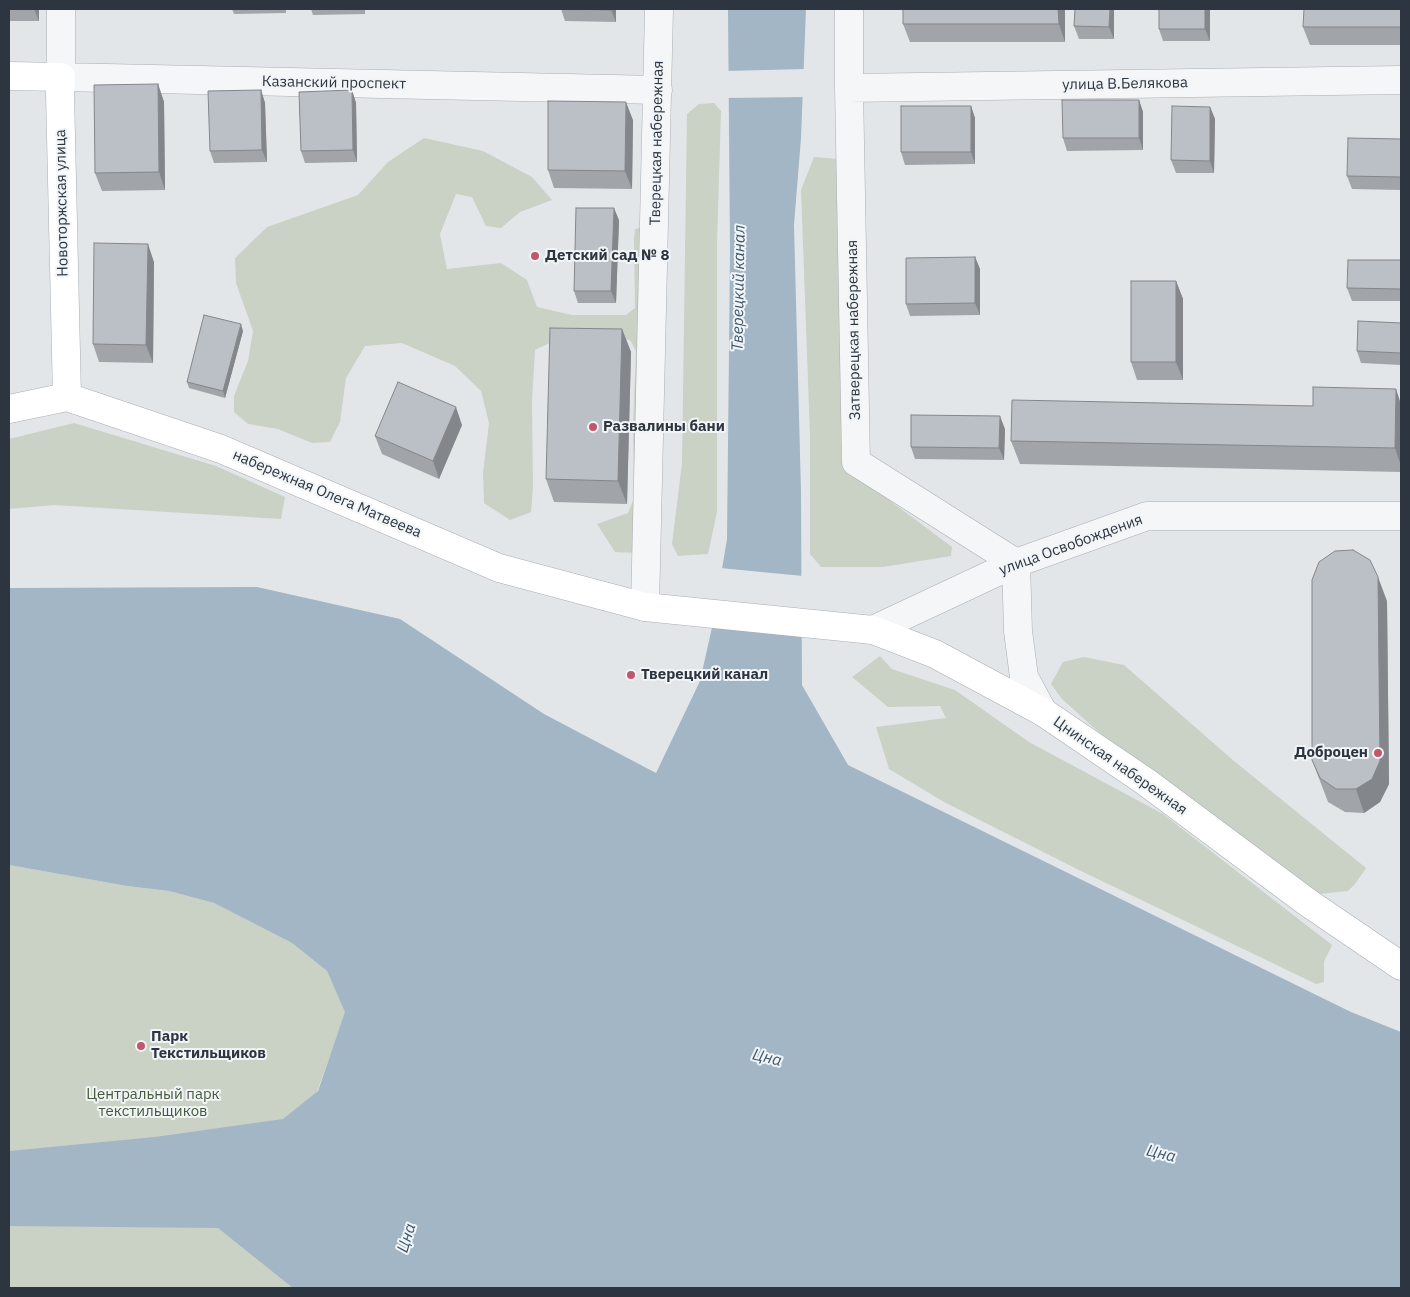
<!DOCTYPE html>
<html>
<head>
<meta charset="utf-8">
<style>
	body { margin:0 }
	#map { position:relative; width:1410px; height:1297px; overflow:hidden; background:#e3e6e9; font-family:"IBM Plex Sans",sans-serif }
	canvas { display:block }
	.frame { position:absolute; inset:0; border:10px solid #2d3540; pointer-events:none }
</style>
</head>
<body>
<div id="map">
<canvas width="1410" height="1297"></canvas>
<div class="frame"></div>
</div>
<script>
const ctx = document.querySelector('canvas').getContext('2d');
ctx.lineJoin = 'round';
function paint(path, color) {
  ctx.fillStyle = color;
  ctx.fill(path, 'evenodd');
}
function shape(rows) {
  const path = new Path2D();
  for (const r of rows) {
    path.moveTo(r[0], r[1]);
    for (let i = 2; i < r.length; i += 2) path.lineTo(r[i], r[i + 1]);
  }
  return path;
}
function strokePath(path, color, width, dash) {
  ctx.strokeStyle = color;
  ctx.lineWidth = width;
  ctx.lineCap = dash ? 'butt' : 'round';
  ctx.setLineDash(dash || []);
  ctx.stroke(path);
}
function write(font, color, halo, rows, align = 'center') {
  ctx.font = font + ' "IBM Plex Sans",sans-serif';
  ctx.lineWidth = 4;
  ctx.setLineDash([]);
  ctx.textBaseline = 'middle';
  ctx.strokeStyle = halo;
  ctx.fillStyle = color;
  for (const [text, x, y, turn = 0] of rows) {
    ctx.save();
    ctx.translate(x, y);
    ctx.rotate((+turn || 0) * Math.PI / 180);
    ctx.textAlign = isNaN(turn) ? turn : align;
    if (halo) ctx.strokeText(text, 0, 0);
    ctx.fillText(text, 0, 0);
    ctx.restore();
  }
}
const green = shape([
	[714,103,721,111,717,243,717,512,708,554,678,556,672,544,682,463,687,114,699,104],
	[424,138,483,151,532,177,552,200,520,212,501,228,486,226,472,197,456,194,440,234,447,269,501,263,527,280,537,307,572,315,626,315,635,308,634,240,635,229,646,227,635,553,615,552,597,524,628,513,634,498,633,425,636,351,630,340,605,337,558,339,535,350,532,401,533,487,531,512,510,520,484,503,483,473,489,423,481,391,455,366,402,343,365,346,346,378,340,422,330,442,312,443,278,429,248,424,234,412,234,396,248,361,253,331,236,283,235,258,267,227,358,195,388,162],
	[814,157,838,159,865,482,952,547,951,556,883,567,821,567,810,554,810,436,801,190],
	[74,423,216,466,285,497,281,519,54,505,9,509,9,439],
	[880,656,892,669,955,690,1029,742,1163,814,1332,945,1324,962,1324,982,1316,984,1079,870,944,802,889,769,876,727,946,718,940,706,888,707,852,677],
	[1084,657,1124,665,1234,761,1366,868,1355,884,1348,891,1319,894,1113,745,1062,699,1051,684,1063,662],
	[9,865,127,886,169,891,214,903,292,943,327,971,346,1012,303,1130,281,1173,293,1288,9,1288]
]);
const water = shape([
	[728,9,806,9,801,138,794,225,801,492,802,685,848,765,1351,1012,1401,1032,1401,1288,293,1288,218,1228,9,1226,9,1151,155,1137,283,1119,318,1091,345,1012,327,971,292,943,214,903,169,891,127,886,9,865,9,588,257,587,400,619,544,714,656,773,700,681,713,623,727,539,730,253]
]);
const pier = shape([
	[806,69,805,97,726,98,726,71],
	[720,568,803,576,804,628,712,615]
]);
const street = shape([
	[61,9,61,77,658,90],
	[849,9,849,88,856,462,1016,563,1018,631,1024,677,1043,712],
	[849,88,1401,80],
	[645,607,659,9],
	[873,630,1016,563,1147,516,1401,516]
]);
const secondary = shape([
	[9,76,61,77,60,93,67,397],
	[9,409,67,397,221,449,499,568,645,607,873,630,935,654,1043,712,1146,782,1307,902,1401,966]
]);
const wall = shape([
	[9,9,39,9,39,21,9,21],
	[232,9,286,9,286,13,234,14],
	[311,9,365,9,365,14,313,15],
	[561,9,616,9,616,22,565,21],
	[1065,9,1065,42,910,42,903,24],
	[1075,9,1114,9,1114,39,1079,39,1074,26],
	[1159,9,1210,9,1210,41,1163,41,1159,29],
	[1401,9,1401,45,1310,45,1303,27],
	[158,84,164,102,165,190,102,191,95,173],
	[261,90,265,103,267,162,214,163,210,151],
	[352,90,356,103,357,162,305,163,301,151],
	[1139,100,1143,112,1143,150,1067,151,1063,138],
	[971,106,975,118,975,164,905,165,901,152],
	[1210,107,1215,119,1214,173,1176,173,1171,160],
	[633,120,632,189,554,188,548,170],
	[1401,139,1401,190,1352,189,1347,176],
	[619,220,616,303,578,303,574,291],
	[975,257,980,269,980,315,910,316,906,304],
	[1401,260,1401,301,1352,301,1347,288],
	[154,262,153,363,99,362,93,344],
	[1176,281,1183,299,1183,380,1137,380,1131,362],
	[1401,323,1401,365,1361,363,1357,351],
	[622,329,631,352,627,504,554,502,546,479],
	[243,331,225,398,189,388,187,382],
	[1401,404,1401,472,1020,464,1011,441,1313,406],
	[462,425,439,479,382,454,375,436],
	[1005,429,1004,460,915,459,911,447],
	[1387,601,1389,784,1380,802,1364,813,1345,812,1328,802,1312,760]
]);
const shadedWall = shape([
	[34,9,39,9,39,21],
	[611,9,616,9,616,22,611,10],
	[1058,9,1065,9,1065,42,1059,24],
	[1110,9,1114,9,1114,39,1109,27],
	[1205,9,1210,9,1210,41,1205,29],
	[158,84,164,102,165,190,159,172],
	[261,90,265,103,267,162,262,150],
	[352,90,356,103,357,162,353,150],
	[1139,100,1143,112,1143,150,1139,138],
	[626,102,633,120,632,189,625,171],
	[971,106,975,118,975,164,971,152],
	[1210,107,1215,119,1214,173,1210,161],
	[614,208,619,220,616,303,611,291],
	[148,244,154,262,153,363,146,345],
	[975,257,980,269,980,315,975,303],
	[1176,281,1183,299,1183,380,1176,362],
	[241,324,243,331,225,398,223,391],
	[622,329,631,352,627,504,618,481],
	[1396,389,1401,404,1401,466,1395,448],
	[456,407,462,425,439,479,433,461],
	[1000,416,1005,429,1004,460,999,448],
	[1378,577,1387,601,1389,784,1380,802,1364,813,1356,789]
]);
const building = shape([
	[561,9,611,9,611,10,561,9],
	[903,9,1058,9,1059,24,903,24,903,9],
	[1075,9,1110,9,1109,27,1074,26,1075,9],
	[1159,9,1205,9,1205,29,1159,29,1159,9],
	[1304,9,1401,9,1401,27,1303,27,1304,9],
	[158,84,159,172,95,173,94,85,158,84],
	[261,90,262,150,210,151,208,91,261,90],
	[352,90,353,150,301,151,299,92,352,90],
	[1062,100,1139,100,1139,138,1063,138,1062,100],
	[548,101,626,102,625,171,548,170,548,101],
	[901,106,971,106,971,152,901,152,901,106],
	[1172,106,1210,107,1210,161,1171,160,1172,106],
	[1348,138,1401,139,1401,177,1347,176,1348,138],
	[576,208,614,208,611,291,574,291,576,208],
	[94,243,148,244,146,345,93,344,94,243],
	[975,257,975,303,906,304,906,258,975,257],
	[1348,260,1401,260,1401,289,1347,288,1348,260],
	[1131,281,1176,281,1176,362,1131,362,1131,281],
	[204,315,241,324,223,391,187,382,204,315],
	[1358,321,1401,323,1401,353,1357,351,1358,321],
	[550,328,622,329,618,481,546,479,550,328],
	[398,382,456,407,433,461,375,436,398,382],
	[1313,387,1396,389,1395,448,1011,441,1012,400,1313,406,1313,387],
	[911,415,1000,416,999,448,911,447,911,415],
	[1353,550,1370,560,1378,577,1380,761,1372,779,1356,789,1336,789,1320,778,1312,760,1312,580,1319,562,1335,551,1353,550]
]);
const markers = [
	[535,256,5,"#c0576e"],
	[593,427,5,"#c0576e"],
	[631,675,5,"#c0576e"],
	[1378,753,5,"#c0576e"],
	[141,1046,5,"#c0576e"]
];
const streetNames = [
	["Казанский проспект",334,83,1],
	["улица В.Белякова",1125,84,-1],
	["Тверецкая набережная",657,143,-89],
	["Новоторжская улица",62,203,-91],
	["Затверецкая набережная",854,330,-91],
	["набережная Олега Матвеева",327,494,23],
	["улица Освобождения",1071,545,-20],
	["Цнинская набережная",1120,766,35]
];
const poiNames = [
	["Детский сад № 8",545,256],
	["Развалины бани",603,427],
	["Тверецкий канал",641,675],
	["Доброцен",1368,753,"right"],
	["Парк",151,1037],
	["Текстильщиков",151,1054]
];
const parkNames = [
	["Центральный парк",153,1095],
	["текстильщиков",153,1112]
];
const waterNames = [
	["Тверецкий канал",739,288,-89],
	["Цна",767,1058,14],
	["Цна",1161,1154,14],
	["Цна",407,1238,-73]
];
paint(green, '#c9d2c5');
paint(water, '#a2b6c5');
paint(pier, '#e3e6e9');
strokePath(street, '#a9adb3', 29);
strokePath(secondary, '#a9adb3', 29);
strokePath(street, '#f5f6f8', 28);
strokePath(secondary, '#fff', 28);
paint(wall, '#a1a5aa');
paint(shadedWall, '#83868b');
paint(building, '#bbc0c6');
strokePath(building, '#83868b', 1);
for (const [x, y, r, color] of markers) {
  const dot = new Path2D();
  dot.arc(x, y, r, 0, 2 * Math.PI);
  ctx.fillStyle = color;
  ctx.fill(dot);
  strokePath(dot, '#f2f5f7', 2);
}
write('15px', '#2d3540', '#f2f5f7', streetNames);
write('bold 15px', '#2d3540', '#f2f5f7', poiNames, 'left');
write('15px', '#445a3b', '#f2f5f7', parkNames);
write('italic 16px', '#3b566f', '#f2f5f7', waterNames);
</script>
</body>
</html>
